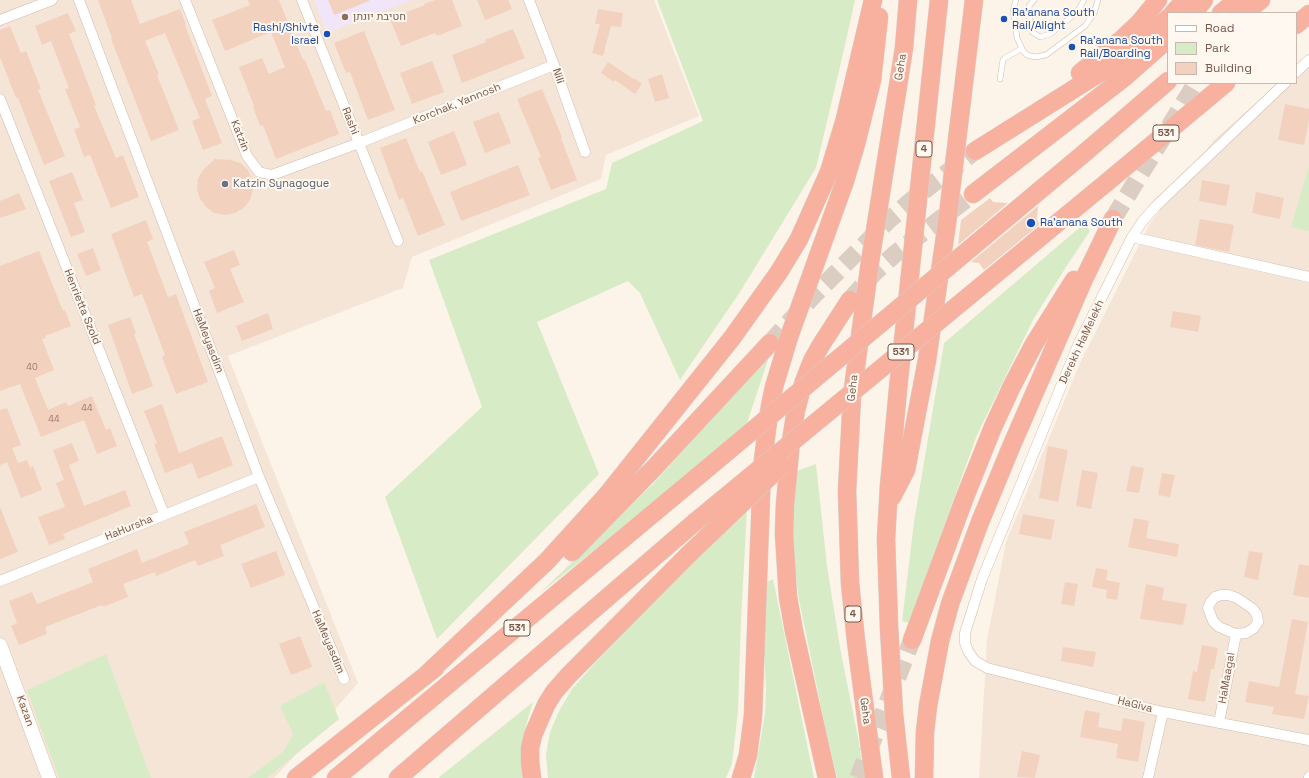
<!DOCTYPE html>
<html>
<head>
<meta charset="utf-8">
<style>
	body { margin:0 }
	#map { position:relative; width:1309px; height:778px; overflow:hidden; background:#fdf4e9; font-family:"Space Grotesk",sans-serif }
	canvas { display:block }
	.legend { position:absolute; left:1167px; top:12px; width:130px; height:72px; box-sizing:border-box; background:#fff8f0; border:1px solid #c9b8ae; margin:0; padding:5px 7px; list-style:none; font-size:12px; color:#79594b }
	.legend li { display:flex; align-items:center; gap:8px; height:20px }
	.legend b { width:20px; border:1px solid #c9b8ae }
</style>
</head>
<body>
<div id="map">
<canvas width="1309" height="778"></canvas>
<ul class="legend">
<li><b style="height:5px;background:#fff"></b>Road</li>
<li><b style="height:11px;background:#d7ecc6"></b>Park</li>
<li><b style="height:11px;background:#f3d1bf"></b>Building</li>
</ul>
</div>
<script>
const ctx = document.querySelector('canvas').getContext('2d');
ctx.lineJoin = 'round';
function paint(path, color) {
  ctx.fillStyle = color;
  ctx.fill(path, 'evenodd');
}
function shape(rows) {
  const path = new Path2D();
  for (const r of rows) {
    path.moveTo(r[0], r[1]);
    for (let i = 2; i < r.length; i += 2) path.lineTo(r[i], r[i + 1]);
  }
  return path;
}
function strokePath(path, color, width, dash) {
  ctx.strokeStyle = color;
  ctx.lineWidth = width;
  ctx.lineCap = dash ? 'butt' : 'round';
  ctx.setLineDash(dash || []);
  ctx.stroke(path);
}
function write(font, color, halo, rows, align = 'center') {
  ctx.font = font + ' "Space Grotesk",Heebo,sans-serif';
  ctx.lineWidth = 4;
  ctx.setLineDash([]);
  ctx.textBaseline = 'middle';
  ctx.strokeStyle = halo;
  ctx.fillStyle = color;
  for (const [text, x, y, turn = 0] of rows) {
    ctx.save();
    ctx.translate(x, y);
    ctx.rotate((+turn || 0) * Math.PI / 180);
    ctx.textAlign = isNaN(turn) ? turn : align;
    if (halo) ctx.strokeText(text, 0, 0);
    ctx.fillText(text, 0, 0);
    ctx.restore();
  }
}
const residential = shape([
	[0,0,654,0,699,116,606,155,601,179,412,257,403,288,228,356,358,683,290,761,274,778,0,778],
	[1309,56,1309,778,979,778,987,640,1006,542,1080,363,1149,225,1214,140,1278,83,1296,83,1296,67]
]);
const education = shape([
	[314,0,412,0,327,33]
]);
const green = shape([
	[657,0,855,0,843,54,816,168,740,292,680,380,640,293,628,281,537,322,599,474,437,639,385,497,482,407,429,260,606,189,612,163,703,121],
	[1309,166,1309,231,1291,227],
	[1085,223,1090,231,1066,267,1033,320,977,435,909,623,902,621,914,522,944,343],
	[772,348,746,426,658,500,539,594,653,484,735,393],
	[816,464,827,566,841,653,859,742,864,778,837,778,825,726,799,600,792,547,794,472],
	[747,510,741,620,738,711,732,764,726,778,548,778,546,755,550,732,559,711,572,689,595,663,670,584],
	[773,579,814,778,754,778,765,713,766,688,760,585],
	[106,654,151,778,59,778,27,690],
	[324,682,339,719,267,778,248,778,284,751,293,734,280,706],
	[533,702,522,739,522,771,523,778,438,778]
]);
const building = shape([
	[98,0,131,0,140,24,180,9,186,25,185,25,212,96,205,99,222,143,203,150,192,121,200,118,165,33,145,41,159,74,157,75,179,130,151,141,111,39,112,38],
	[248,0,279,0,303,60,305,60,326,111,330,110,339,134,276,159,263,125,260,126,253,107,254,106,239,67,262,58,269,74,285,67,271,32,225,51,212,20,250,5],
	[328,0,369,0,369,1,334,15],
	[435,0,452,0,462,26,437,36,435,33,401,46,390,19,425,5,424,4],
	[477,0,508,0,512,9,485,20],
	[598,9,623,13,621,27,611,26,603,56,592,53,600,24,595,24],
	[68,13,76,31,69,34,96,105,94,106,116,158,123,155,139,197,111,208,90,155,84,157,74,129,80,127,65,89,69,88,51,41,42,45,35,26],
	[10,26,21,53,26,51,41,89,38,90,65,156,44,165,18,98,16,98,0,57,0,30],
	[513,29,525,58,462,83,452,55,486,42,485,40],
	[364,31,395,110,368,120,350,72,346,73,334,43],
	[432,61,444,92,412,104,400,73],
	[608,62,633,79,634,78,642,84,635,94,615,80,614,82,601,73],
	[662,74,669,98,655,102,648,79],
	[542,89,562,137,561,138,577,180,551,190,538,158,541,157,517,99],
	[1285,104,1309,109,1309,120,1304,145,1278,140],
	[499,112,511,143,485,153,473,122],
	[454,131,467,165,441,175,428,142],
	[406,138,420,172,422,171,445,225,418,236,403,198,399,200,380,148],
	[215,159,231,160,240,163,248,170,252,180,253,190,250,200,244,208,235,213,225,215,214,213,206,207,200,199,197,189,198,179,203,170],
	[518,165,530,195,461,221,450,192],
	[72,172,83,200,74,203,85,232,71,237,49,181],
	[1202,180,1230,185,1226,206,1199,201],
	[1256,192,1284,198,1280,219,1252,213],
	[19,193,26,209,0,218,0,201],
	[990,198,993,202,1008,203,958,245,961,220],
	[1038,206,1037,220,1040,224,984,270,979,263,971,262],
	[1200,219,1234,225,1229,252,1195,245],
	[146,220,153,239,147,242,168,297,176,294,208,382,176,394,162,357,165,355,142,294,134,297,111,234],
	[93,248,101,270,86,276,77,254],
	[234,250,240,265,230,269,244,302,217,313,209,291,215,288,204,262],
	[39,251,63,311,65,310,71,326,45,336,46,338,42,339,54,370,35,378,48,410,66,402,68,406,92,396,106,430,110,428,117,446,97,454,84,420,41,437,20,384,0,391,0,266],
	[1173,311,1201,316,1198,332,1170,327],
	[268,313,273,329,242,341,236,326],
	[130,317,136,333,134,334,153,386,132,394,108,325],
	[162,404,179,453,222,436,233,465,198,479,192,463,165,473,154,444,157,443,144,411],
	[7,408,21,445,12,448,18,463,27,460,30,468,33,466,42,490,21,498,7,462,0,465,0,410],
	[72,443,79,461,69,465,84,506,125,490,131,506,63,534,65,539,49,545,38,517,65,507,56,483,64,480,53,450],
	[1048,446,1068,450,1058,502,1039,498],
	[1131,466,1144,468,1139,493,1126,491],
	[1082,470,1098,473,1091,509,1076,506],
	[1162,473,1175,475,1170,497,1158,495],
	[256,504,265,527,220,545,224,556,198,566,195,560,156,576,155,572,123,584,128,597,103,607,102,605,45,627,47,634,19,645,11,626,17,623,9,601,32,592,37,604,93,582,88,569,137,549,142,563,189,544,184,532],
	[0,507,18,552,0,559],
	[1023,514,1055,520,1051,540,1019,534],
	[1134,518,1149,521,1146,538,1179,544,1177,557,1128,547],
	[276,551,285,575,251,588,241,564],
	[1249,551,1263,553,1258,580,1244,577],
	[1299,564,1309,566,1309,598,1293,595],
	[1096,568,1108,570,1106,580,1120,583,1117,600,1106,598,1107,590,1092,587],
	[1065,582,1078,584,1074,606,1061,604],
	[1146,584,1164,588,1162,600,1187,604,1183,625,1140,619],
	[1292,619,1308,622,1295,694,1309,696,1304,719,1272,714,1274,707,1245,702,1249,681,1279,687],
	[300,636,312,667,291,675,279,644],
	[1202,645,1218,648,1214,669,1211,669,1205,702,1188,699,1193,671,1197,672],
	[1063,647,1096,652,1093,667,1061,661],
	[1085,710,1100,713,1098,727,1121,731,1123,718,1145,722,1138,762,1116,758,1118,744,1080,737],
	[1022,751,1040,755,1035,778,1017,777]
]);
const highwayTunnel = shape([
	[1113,219,1196,83],
	[850,300,875,272,895,254,973,194],
	[770,343,815,294,890,219,912,200,975,151],
	[858,778,912,640]
]);
const lane = shape([
	[1016,0,1013,10,1017,38,1023,51,1027,55,1035,57,1046,55,1085,26,1094,13,1098,0],
	[1034,0,1029,6,1030,25,1032,32,1040,37,1050,34,1077,12,1084,0],
	[1000,79,1003,60,1005,58,1021,49]
]);
const street = shape([
	[79,0,259,477,344,679],
	[185,0,247,156,259,172,272,175,359,143,554,65],
	[302,0,398,241],
	[529,0,554,65,585,152],
	[0,20,52,0],
	[1296,72,1309,60],
	[1285,83,1156,206,1142,222,1132,237,1078,345,982,579,965,633,965,643,968,651,975,661,987,668,1163,712,1309,740],
	[0,99,164,514],
	[1132,237,1309,277],
	[0,581,259,477],
	[1221,595,1228,595,1237,598,1253,609,1257,615,1258,622,1254,628,1246,633,1236,634,1219,627,1213,621,1208,608,1210,603,1215,597,1221,595],
	[1219,723,1236,634],
	[1148,778,1163,712],
	[1309,778,1309,777]
]);
const secondary = shape([
	[0,645,49,778]
]);
const highway = shape([
	[1173,13,1185,0],
	[1193,13,1204,0],
	[1221,13,1237,0],
	[1244,13,1261,0],
	[1296,25,1309,14],
	[1080,73,1121,40,1139,23,1158,0],
	[1088,150,1168,81],
	[975,151,1109,67,1146,39,1168,18],
	[1106,183,1226,83],
	[973,194,1125,77,1168,39],
	[892,497,906,470,927,360,947,223,974,0],
	[572,552,654,468,770,343],
	[912,640,965,497,993,427,1012,386,1034,344,1074,280],
	[426,675,547,561,606,496,732,338,779,272,799,239,829,172,845,119,873,0],
	[296,778,435,668],
	[336,778,697,477],
	[398,778,695,522],
	[532,778,530,761,530,748,533,735,546,705,554,692,569,675,689,554],
	[741,778,748,755,753,716,762,468,770,406,774,387,789,337,845,181,856,144,872,80,879,17],
	[827,778,794,631,788,597,784,534,785,504,791,441,796,410,803,384,812,361,821,345,850,300],
	[874,778,856,641,850,583,847,491,852,396,870,262,904,48,908,0],
	[901,778,894,714,889,627,886,539,889,486,898,389,939,0],
	[924,778,925,732,928,706,940,641,950,604,980,522,1011,447,1084,279,1113,219]
]);
const highwayBridge = shape([
	[697,477,1088,150],
	[695,522,1106,183],
	[689,554,781,466]
]);
const markers = [
	[345,17,4,"#8d6e63"],
	[1004,19,4,"#1a4fb4"],
	[327,34,4,"#1a4fb4"],
	[1072,47,4,"#1a4fb4"],
	[225,184,4,"#6b7280"],
	[1031,223,5,"#1a4fb4"]
];
const numberNames = [
	["40",32,368],
	["44",87,409],
	["44",54,420]
];
const shields = [
	[1166,133,26],
	[924,149,16],
	[901,352,26],
	[853,614,16],
	[517,628,26]
];
const shieldNames = [
	["531",1166,133],
	["4",924,149],
	["531",901,352],
	["4",853,614],
	["531",517,628]
];
const transitNames = [
	["Ra'anana South",1012,13],
	["Rail/Alight",1012,26],
	["Rashi/Shivte",319,28,"right"],
	["Israel",319,41,"right"],
	["Ra'anana South",1080,41],
	["Rail/Boarding",1080,54],
	["Ra'anana South",1040,223]
];
const educationNames = [
	["חטיבת יונתן",353,17]
];
const streetNames = [
	["Geha",901,67,-81],
	["Nili",558,76,71],
	["Korchak, Yannosh",457,104,-22],
	["Rashi",350,121,68],
	["Katzin",240,136,68],
	["Henrietta Szold",82,307,68],
	["HaMeyasdim",208,341,69],
	["Derekh HaMelekh",1082,342,-65],
	["Geha",853,388,-83],
	["HaHursha",129,528,-22],
	["HaMeyasdim",328,642,67],
	["HaMaagal",1227,678,-80],
	["HaGiva",1135,705,14],
	["Kazan",25,711,70],
	["Geha",865,711,82]
];
const worshipNames = [
	["Katzin Synagogue",233,184]
];
paint(residential, '#f5e5d7');
paint(education, '#f1e5fa');
paint(green, '#d7ecc6');
paint(building, '#f3d1bf');
strokePath(highwayTunnel, '#dccdc2', 18, [18, 9]);
strokePath(lane, '#d0bbad', 6);
strokePath(street, '#d0bbad', 11);
strokePath(secondary, '#d6bdad', 15);
strokePath(highway, '#d9d1cd', 19);
strokePath(lane, '#fff', 5);
strokePath(street, '#fff', 10);
strokePath(secondary, '#fff', 14);
strokePath(highway, '#f8b19f', 18);
strokePath(highwayBridge, '#d9d1cd', 19, []);
strokePath(highwayBridge, '#f8b19f', 18);
for (const [x, y, r, color] of markers) {
  const dot = new Path2D();
  dot.arc(x, y, r, 0, 2 * Math.PI);
  ctx.fillStyle = color;
  ctx.fill(dot);
  strokePath(dot, '#fff8f0', 1.5);
}
write('9px', '#987768', null, numberNames);
for (const [x, y, w] of shields) {
  const box = new Path2D();
  box.roundRect(x - w / 2, y - 8, w, 16, 3);
  ctx.fillStyle = '#fff8f0';
  ctx.fill(box);
  strokePath(box, '#79594b', 1);
}
write('bold 10px', '#79594b', null, shieldNames);
write('11px', '#164399', '#fff8f0', transitNames, 'left');
write('11px', '#785e54', '#fff8f0', educationNames, 'left');
write('11px', '#79594b', '#fff8f0', streetNames);
write('11px', '#5b616d', '#fff8f0', worshipNames, 'left');
</script>
</body>
</html>
